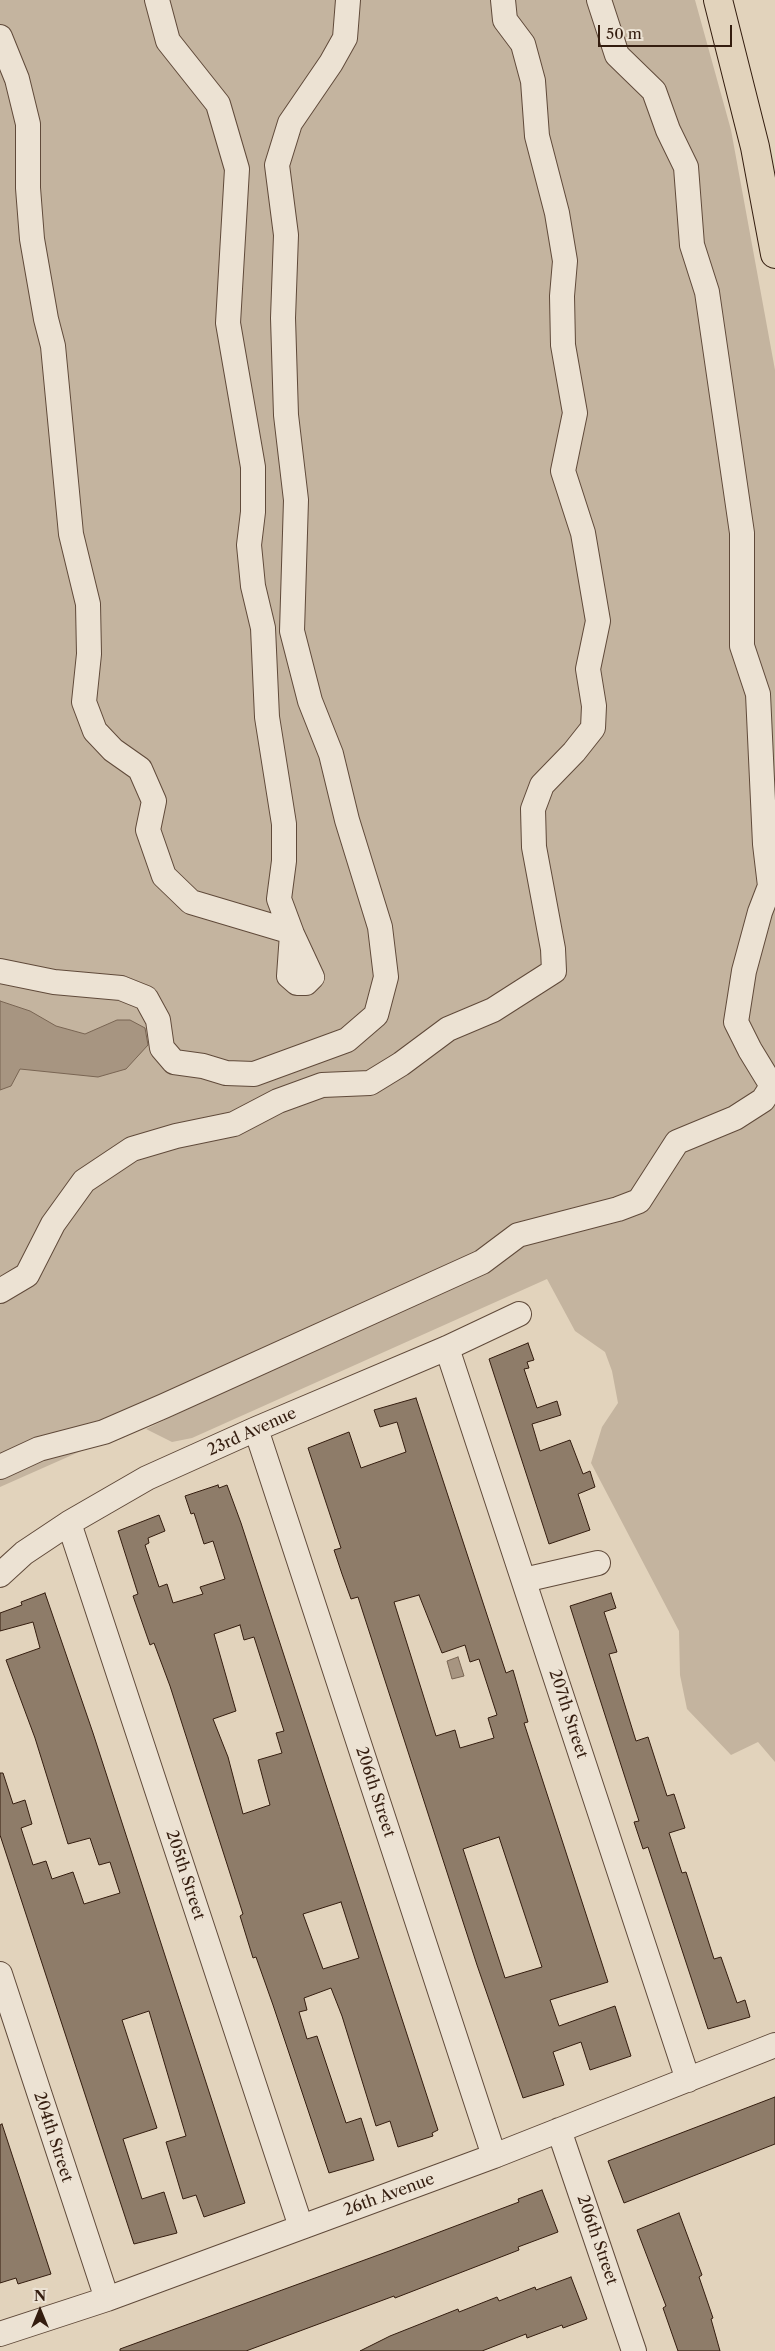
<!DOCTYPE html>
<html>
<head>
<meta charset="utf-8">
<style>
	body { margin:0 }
	#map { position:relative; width:775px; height:2351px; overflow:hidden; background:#e2d3bc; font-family:"Libre Caslon Text",serif }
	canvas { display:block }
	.north { position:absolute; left:15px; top:2286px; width:50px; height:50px; -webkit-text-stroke:4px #ece2d3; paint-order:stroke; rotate:0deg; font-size:14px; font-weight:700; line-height:20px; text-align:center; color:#341d0f }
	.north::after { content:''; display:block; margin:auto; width:18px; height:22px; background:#341d0f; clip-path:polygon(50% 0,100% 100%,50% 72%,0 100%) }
	.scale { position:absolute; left:598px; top:25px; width:134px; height:22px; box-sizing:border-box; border:2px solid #341d0f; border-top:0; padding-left:6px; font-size:15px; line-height:18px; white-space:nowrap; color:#341d0f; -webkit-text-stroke:4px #ece2d3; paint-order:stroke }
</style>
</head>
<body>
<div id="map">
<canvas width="775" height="2351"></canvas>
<div class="north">N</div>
<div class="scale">50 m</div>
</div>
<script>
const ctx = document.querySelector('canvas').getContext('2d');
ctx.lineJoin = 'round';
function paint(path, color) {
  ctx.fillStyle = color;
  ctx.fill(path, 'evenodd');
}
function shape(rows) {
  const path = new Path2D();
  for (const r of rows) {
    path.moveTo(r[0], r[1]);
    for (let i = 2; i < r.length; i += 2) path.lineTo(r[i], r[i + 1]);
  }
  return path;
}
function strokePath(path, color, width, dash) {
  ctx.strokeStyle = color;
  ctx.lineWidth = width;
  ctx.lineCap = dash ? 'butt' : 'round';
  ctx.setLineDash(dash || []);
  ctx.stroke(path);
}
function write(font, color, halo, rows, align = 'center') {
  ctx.font = font + ' "Libre Caslon Text",serif';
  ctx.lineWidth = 4;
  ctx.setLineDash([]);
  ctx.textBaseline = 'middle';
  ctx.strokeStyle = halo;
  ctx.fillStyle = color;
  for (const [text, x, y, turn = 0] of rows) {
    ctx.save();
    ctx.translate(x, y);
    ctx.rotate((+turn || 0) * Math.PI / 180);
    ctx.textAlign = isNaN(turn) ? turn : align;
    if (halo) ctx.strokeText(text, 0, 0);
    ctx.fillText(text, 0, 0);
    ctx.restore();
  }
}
const green = shape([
	[0,0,695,0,731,130,775,370,775,1762,758,1742,731,1755,687,1709,680,1675,679,1631,591,1463,602,1427,618,1403,612,1371,605,1352,575,1331,547,1279,192,1438,172,1442,146,1429,336,1338,0,1487]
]);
const water = shape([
	[0,1001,30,1011,56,1026,85,1034,117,1020,130,1020,145,1028,148,1045,126,1069,98,1077,20,1069,11,1086,0,1090,0,1001],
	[458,1657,464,1676,452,1679,447,1661,458,1657]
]);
const building = shape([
	[528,1343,534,1360,527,1362,529,1368,524,1369,537,1408,557,1401,561,1415,532,1424,540,1451,570,1440,583,1474,590,1471,595,1487,578,1494,590,1530,549,1544,489,1359,528,1343],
	[416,1398,506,1673,513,1670,528,1722,524,1723,608,1982,550,2000,559,2026,615,2006,631,2056,590,2070,581,2042,553,2052,564,2085,523,2098,477,1965,358,1597,351,1599,342,1574,334,1550,341,1548,308,1448,349,1432,361,1468,406,1452,397,1422,380,1427,374,1410,416,1398],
	[419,1595,442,1653,465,1645,470,1662,479,1659,497,1715,488,1718,494,1738,460,1748,455,1730,436,1736,394,1602,419,1595],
	[499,1837,542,1967,505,1978,463,1849,499,1837],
	[218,1485,219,1488,227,1485,241,1523,438,2130,432,2133,433,2136,398,2147,390,2121,376,2126,342,2016,331,1988,304,1998,307,2010,299,2012,307,2039,317,2036,346,2123,361,2118,374,2160,329,2173,273,2005,256,1957,253,1958,240,1916,243,1914,170,1686,154,1643,150,1645,133,1596,138,1594,118,1531,159,1515,165,1531,148,1538,149,1543,145,1545,159,1587,167,1584,173,1603,203,1594,200,1587,225,1579,213,1541,204,1544,194,1513,191,1514,185,1496,218,1485],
	[240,1625,244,1640,254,1637,284,1731,276,1733,282,1753,258,1760,270,1805,243,1814,228,1757,213,1719,236,1711,214,1634,240,1625],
	[341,1902,359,1958,323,1969,303,1914,341,1902],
	[45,1593,93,1733,245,2203,204,2217,196,2195,183,2199,166,2142,186,2136,149,2011,122,2020,157,2128,123,2139,142,2199,164,2192,177,2233,134,2244,0,1835,0,1773,3,1773,13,1804,25,1800,32,1824,21,1828,33,1865,46,1861,52,1879,73,1872,84,1904,120,1893,110,1862,99,1865,90,1838,68,1844,35,1738,6,1660,40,1648,33,1622,0,1631,0,1613,22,1605,21,1602,45,1593],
	[611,1593,616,1608,604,1612,617,1652,609,1654,636,1741,648,1737,667,1796,674,1794,685,1828,669,1833,682,1873,686,1872,714,1959,721,1957,737,2003,745,2000,750,2017,708,2029,648,1847,643,1849,634,1822,639,1821,570,1606,611,1593],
	[775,2097,775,2144,624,2203,608,2161,775,2097],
	[2,2124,51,2274,18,2284,16,2278,0,2283,0,2125,2,2124],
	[542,2190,558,2232,518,2247,519,2250,395,2298,394,2296,246,2351,120,2351,120,2349,392,2250,519,2202,518,2199,542,2190],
	[679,2213,702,2275,699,2277,713,2318,711,2319,720,2351,678,2351,663,2308,666,2306,637,2230,679,2213],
	[571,2277,587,2319,563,2328,562,2325,527,2338,526,2334,482,2351,360,2351,390,2336,458,2309,459,2312,497,2297,499,2301,535,2287,536,2290,571,2277]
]);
const minor = shape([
	[157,0,168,41,218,104,237,169,228,323,253,467,253,512,249,545,253,586,263,628,267,717,284,824,284,861,279,899,292,934,312,977,306,983,297,983,289,976,292,934],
	[0,37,17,79,28,124,28,188,32,239,46,319,53,346,71,534,88,604,89,654,84,702,95,731,113,750,140,769,154,801,148,830,164,876,191,902,285,930,292,934],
	[0,971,54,982,121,988,146,998,158,1020,162,1048,174,1062,203,1066,226,1073,254,1074,347,1040,376,1015,386,977,380,927,347,820,331,754,310,701,292,631,296,500,286,415,283,318,286,235,277,165,290,123,331,63,345,38,348,0],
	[0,1291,27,1275,53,1224,84,1181,132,1149,176,1136,234,1124,278,1101,322,1085,370,1083,401,1064,448,1029,493,1010,554,971,553,949,534,847,533,809,542,785,574,752,593,728,594,706,588,669,598,621,583,533,563,471,575,413,563,345,562,296,565,261,557,213,537,136,533,81,523,44,505,20,503,0],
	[447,1348,688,2080],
	[256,1429,494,2156],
	[0,1467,39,1449,104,1432,164,1406,482,1262,518,1235,618,1209,639,1201,677,1142,735,1118,763,1100,772,1086,750,1050,736,1022,744,971,760,912,770,886,765,844,758,694,742,646,742,533,707,292,692,245,686,167,668,130,654,91,617,55,599,0],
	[69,1523,301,2227],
	[0,1575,24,1553,69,1523,147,1478,256,1429,447,1348,519,1314],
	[524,1580,598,1563],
	[0,1974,107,2299],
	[559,2130,634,2351],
	[0,2334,107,2299,494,2156,775,2045]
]);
const highway = shape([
	[718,0,755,147,775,254]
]);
const streetNames = [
	["23rd Avenue",252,1432,-24],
	["207th Street",568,1714,72],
	["206th Street",375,1792,72],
	["205th Street",185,1875,72],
	["204th Street",53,2137,72],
	["26th Avenue",389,2195,-20],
	["206th Street",597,2240,71]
];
paint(green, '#c4b49f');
paint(water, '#a79581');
strokePath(water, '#796553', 1);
paint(building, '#8e7c69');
strokePath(building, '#341d0f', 1);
strokePath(minor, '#604a3a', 26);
strokePath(highway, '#341d0f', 30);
strokePath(minor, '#ece2d3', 24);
strokePath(highway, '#e2d3bc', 28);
write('16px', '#341d0f', '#ece2d3', streetNames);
</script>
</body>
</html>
